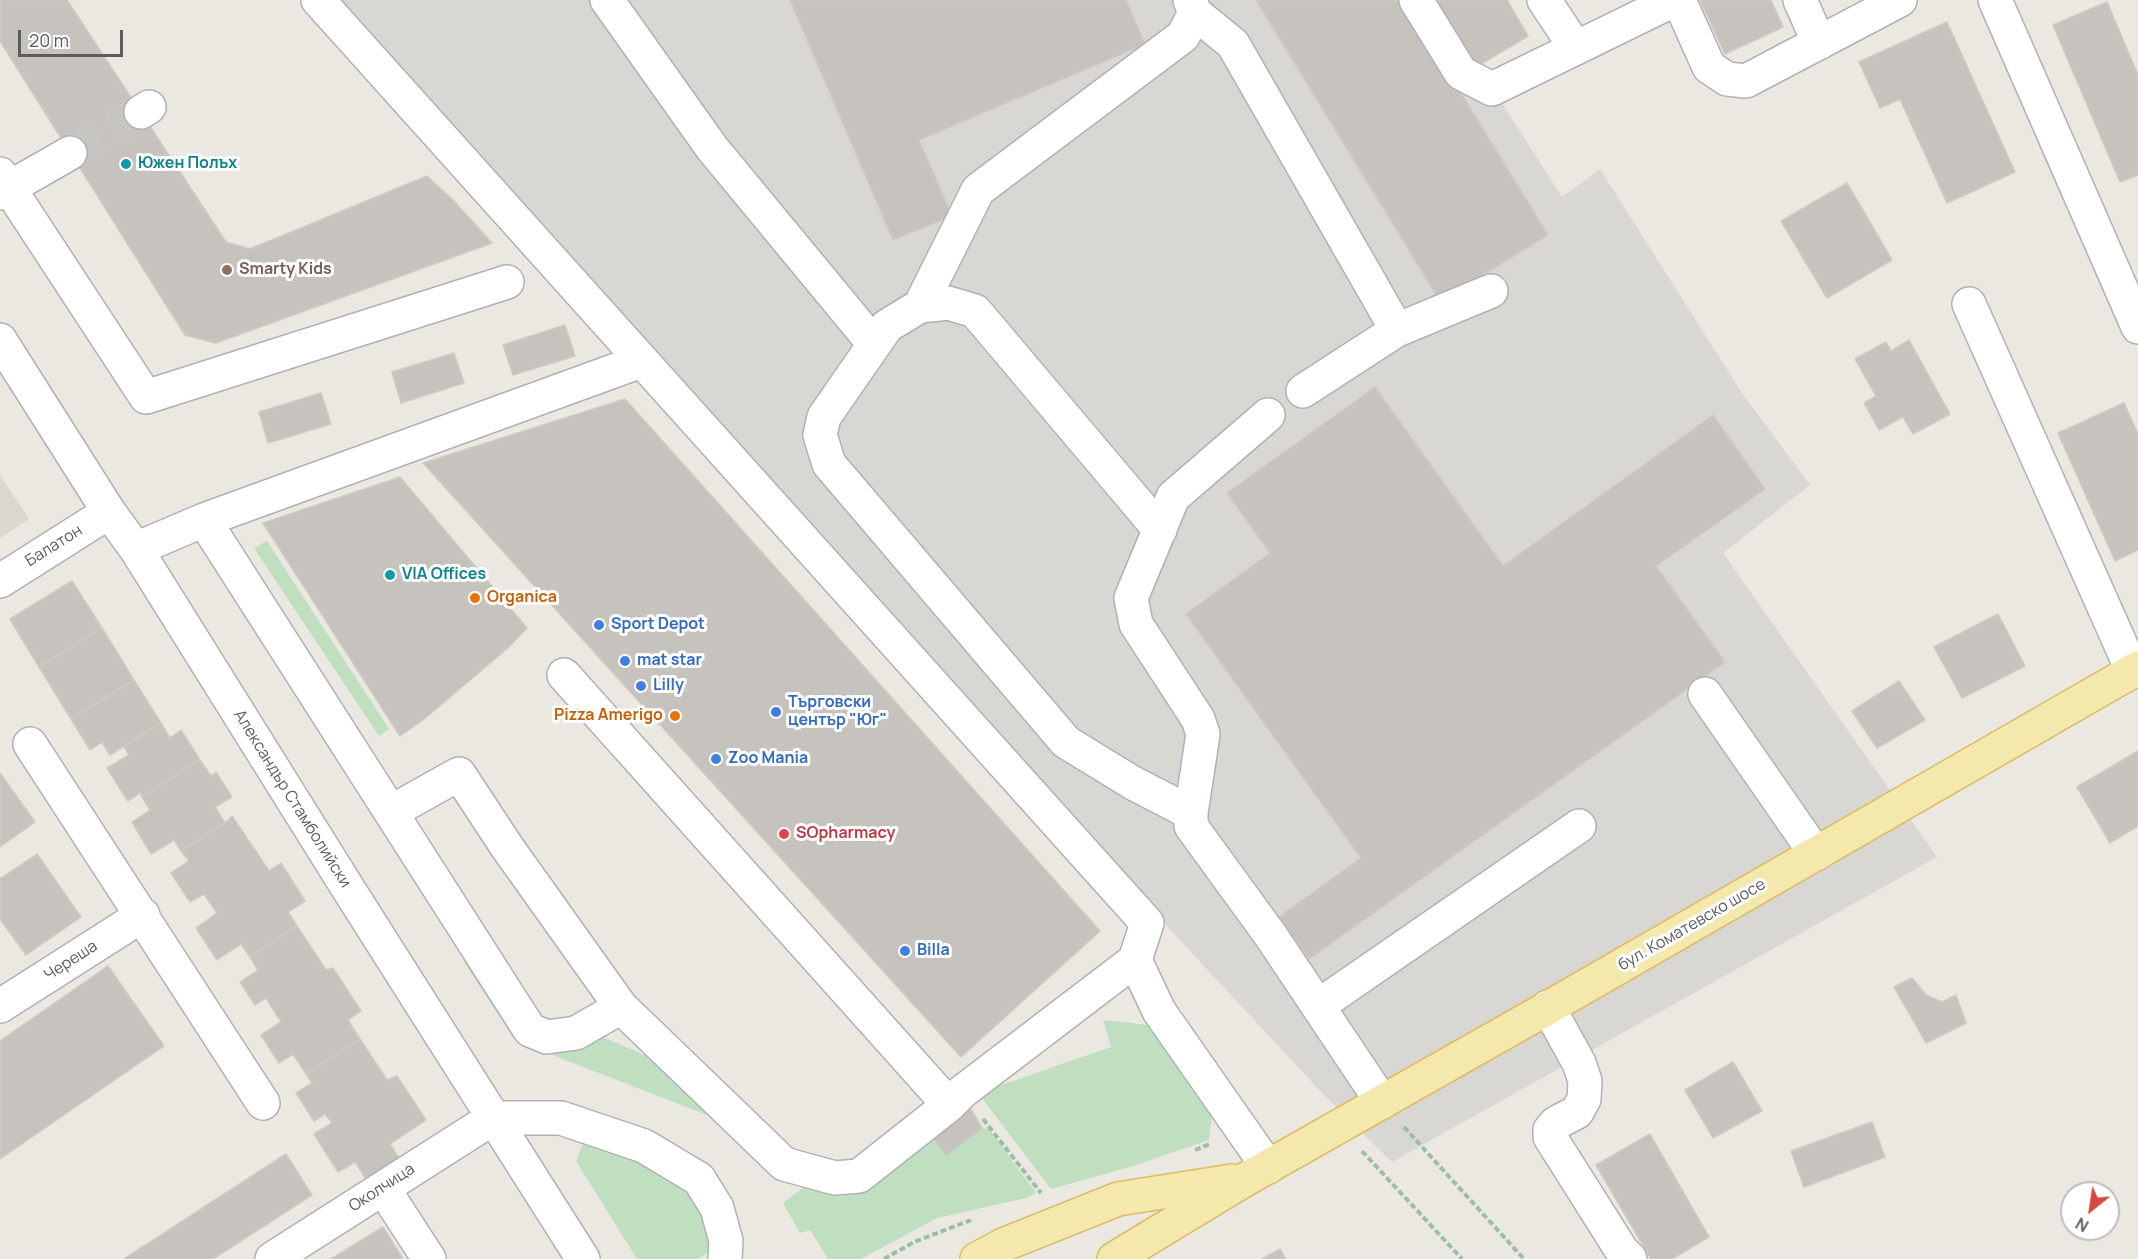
<!DOCTYPE html>
<html>
<head>
<meta charset="utf-8">
<style>
	body { margin:0 }
	#map { position:relative; width:2138px; height:1259px; overflow:hidden; background:#eae8e1; font-family:Manrope,sans-serif }
	canvas { display:block }
	.north { position:absolute; left:2060px; top:1181px; width:60px; height:60px; box-sizing:border-box; background:#fff; border:2px solid #bdbebf; border-radius:50%; rotate:210deg; font-size:16px; font-weight:700; line-height:24px; text-align:center; color:#5a5c60 }
	.north::after { content:''; display:block; margin:auto; width:21px; height:27px; background:#d24a3f; clip-path:polygon(50% 0,100% 100%,50% 72%,0 100%) }
	.scale { position:absolute; left:18px; top:30px; width:105px; height:27px; box-sizing:border-box; border:3px solid #5a5c60; border-top:0; padding-left:8px; font-size:18px; line-height:21px; white-space:nowrap; color:#5a5c60; -webkit-text-stroke:4px #fff; paint-order:stroke }
</style>
</head>
<body>
<div id="map">
<canvas width="2138" height="1259"></canvas>
<div class="north">N</div>
<div class="scale">20 m</div>
</div>
<script>
const ctx = document.querySelector('canvas').getContext('2d');
ctx.lineJoin = 'round';
function paint(path, color) {
  ctx.fillStyle = color;
  ctx.fill(path, 'evenodd');
}
function shape(rows) {
  const path = new Path2D();
  for (const r of rows) {
    path.moveTo(r[0], r[1]);
    for (let i = 2; i < r.length; i += 2) path.lineTo(r[i], r[i + 1]);
  }
  return path;
}
function strokePath(path, color, width, dash) {
  ctx.strokeStyle = color;
  ctx.lineWidth = width;
  ctx.lineCap = dash ? 'butt' : 'round';
  ctx.setLineDash(dash || []);
  ctx.stroke(path);
}
function write(font, color, halo, rows, align = 'center') {
  ctx.font = font + ' Manrope,sans-serif';
  ctx.lineWidth = 6;
  ctx.setLineDash([]);
  ctx.textBaseline = 'middle';
  ctx.strokeStyle = halo;
  ctx.fillStyle = color;
  for (const [text, x, y, turn = 0] of rows) {
    ctx.save();
    ctx.translate(x, y);
    ctx.rotate((+turn || 0) * Math.PI / 180);
    ctx.textAlign = isNaN(turn) ? turn : align;
    if (halo) ctx.strokeText(text, 0, 0);
    ctx.fillText(text, 0, 0);
    ctx.restore();
  }
}
const industrial = shape([
	[305,0,1436,0,1562,197,1600,169,1742,393,1810,485,1723,553,1937,857,1392,1162,1324,1095]
]);
const education = shape([
	[0,475,29,519,0,538]
]);
const green = shape([
	[267,541,389,729,379,736,254,548],
	[470,955,525,1037,593,1033,675,1068,714,1108,707,1115,555,1056,512,1036,464,962],
	[1103,1020,1133,1023,1152,1026,1213,1106,1209,1140,1133,1166,1051,1189,978,1093,1111,1047],
	[982,1128,989,1129,1036,1193,1026,1198,937,1218,861,1259,828,1259,810,1230,800,1233,783,1203,817,1177,841,1197,931,1135,946,1156],
	[582,1145,600,1145,688,1180,719,1244,698,1259,637,1259,576,1161]
]);
const building = shape([
	[0,0,67,0,226,242,250,249,427,176,453,200,492,243,216,343,185,335,0,41,0,0],
	[790,0,1126,0,1145,44,919,140,952,216,893,240,790,0],
	[1256,0,1404,0,1548,235,1440,301,1256,0],
	[1429,0,1507,0,1528,36,1471,70,1429,0],
	[1700,0,1771,0,1783,27,1725,54,1700,0],
	[2107,2,2138,75,2138,175,2120,182,2053,25,2107,2],
	[1947,22,2015,172,1947,203,1900,99,1880,108,1859,62,1947,22],
	[1847,183,1892,260,1827,298,1781,221,1847,183],
	[565,325,575,356,513,375,503,345,565,325],
	[1909,340,1950,414,1913,434,1903,417,1879,430,1864,403,1876,396,1855,359,1886,342,1891,351,1909,340],
	[454,353,464,383,401,403,392,372,454,353],
	[1375,387,1503,566,1713,415,1765,489,1656,566,1725,662,1309,959,1279,917,1361,858,1186,614,1270,553,1227,493,1375,387],
	[321,393,331,424,268,443,259,412,321,393],
	[625,399,1100,931,961,1057,423,463,625,399],
	[2124,403,2138,434,2138,550,2115,561,2058,433,2124,403],
	[400,477,527,628,509,647,423,720,400,736,263,523,400,477],
	[72,581,102,628,39,667,10,619,72,581],
	[1998,614,2025,666,1962,698,1934,647,1998,614],
	[102,628,134,680,71,719,39,667,102,628],
	[134,680,161,723,110,755,102,742,90,750,71,719,134,680],
	[1899,681,1925,720,1877,748,1852,711,1899,681],
	[161,723,170,738,181,730,200,760,142,797,140,793,128,801,107,768,129,755,124,746,161,723],
	[2138,751,2138,826,2110,843,2077,787,2138,751],
	[200,760,211,776,216,772,232,797,215,807,225,823,181,851,174,840,151,854,132,822,150,810,142,797,200,760],
	[0,773,35,822,0,847,0,773],
	[232,816,269,871,281,863,305,901,288,912,297,926,250,957,241,944,217,960,196,928,217,913,204,894,190,902,171,873,189,861,181,851,225,823,232,816],
	[37,854,81,917,26,955,0,919,0,879,37,854],
	[297,926,326,970,333,968,361,1011,348,1020,360,1039,306,1074,293,1054,279,1063,261,1035,281,1022,266,998,255,1005,240,982,258,970,250,957,297,926],
	[108,966,164,1046,0,1159,0,1041,108,966],
	[1912,978,1926,995,1942,1002,1956,995,1966,1023,1926,1043,1894,987,1912,978],
	[360,1039,387,1080,397,1076,426,1120,390,1144,401,1161,368,1182,355,1162,338,1172,314,1134,332,1123,325,1114,314,1121,296,1093,312,1083,306,1074,360,1039],
	[1733,1062,1762,1111,1713,1138,1685,1090,1733,1062],
	[969,1106,982,1128,946,1156,931,1135,969,1106],
	[1872,1122,1885,1157,1804,1187,1791,1151,1872,1122],
	[1650,1134,1709,1237,1672,1259,1651,1259,1596,1165,1650,1134],
	[286,1154,312,1195,213,1259,124,1259,286,1154],
	[383,1227,403,1259,331,1259,383,1227],
	[1280,1249,1286,1259,1262,1259,1280,1249]
]);
const minorTunnel = shape([
	[70,153,141,112]
]);
const path = shape([
	[983,1119,1041,1193],
	[1404,1127,1524,1259],
	[1195,1150,1210,1144],
	[1362,1151,1462,1259],
	[884,1259,914,1242,971,1220]
]);
const minor = shape([
	[318,0,1147,923,1135,960,1159,1011,1268,1167],
	[607,0,712,148,874,344],
	[1416,0,1461,73,1492,89,1674,0],
	[1544,0,1576,48],
	[1679,0,1709,67,1727,79,1746,81,1900,0],
	[1800,0,1819,43],
	[1995,0,2138,327],
	[1195,13,1233,44,1397,330],
	[141,112,149,107],
	[0,174,146,397,507,282],
	[0,193,70,153],
	[1969,304,2133,672],
	[920,306,978,190,1183,36,1195,13,1190,0],
	[0,340,109,512,136,549,349,890,583,1259],
	[1303,391,1397,330,1491,291],
	[1268,415,1173,497,1131,598,1136,624,1198,719,1203,734,1191,813,1191,826,1271,936,1382,1102],
	[204,520,641,361],
	[1160,530,975,311,948,303,920,306,887,326,824,417,820,435,829,464,1066,742,1133,783,1191,813],
	[136,549,204,520,530,1030,547,1037,576,1033,621,1007],
	[0,581,109,512],
	[564,675,949,1105],
	[1705,694,1816,854],
	[30,744,263,1103],
	[391,812,459,774,507,847,621,1007,784,1164,835,1178,859,1176,949,1105,962,1092,1135,960],
	[0,1006,143,915],
	[1318,1006,1579,826],
	[1548,1007,1579,1063,1585,1081,1584,1099,1577,1112,1556,1123,1550,1130,1550,1137,1622,1251,1630,1259],
	[493,1118,561,1118,644,1146,699,1179,717,1208,726,1241,725,1259],
	[383,1188,429,1259],
	[272,1259,493,1118]
]);
const major = shape([
	[977,1259,1003,1245,1118,1199,1232,1181],
	[1114,1259,1246,1179,1553,1005,2138,668]
]);
const markers = [
	[126,164,6,"#0f9aa8"],
	[227,270,6,"#8d6e63"],
	[390,575,6,"#0f9aa8"],
	[475,598,6,"#e8710a"],
	[599,625,6,"#3f7fe0"],
	[625,661,6,"#3f7fe0"],
	[641,686,6,"#3f7fe0"],
	[776,712,6,"#3f7fe0"],
	[675,716,6,"#e8710a"],
	[716,759,6,"#3f7fe0"],
	[784,834,6,"#e0444e"],
	[905,951,6,"#3f7fe0"]
];
const cultureNames = [
	["Южен Полъх",138,164],
	["VIA Offices",402,575]
];
const educationNames = [
	["Smarty Kids",239,270]
];
const streetNames = [
	["Балатон",54,546,-32],
	["Александър Стамболийски",292,799,58],
	["бул. Коматевско шосе",1692,925,-30],
	["Череша",71,961,-33],
	["Околчица",382,1188,-33]
];
const foodNames = [
	["Organica",487,598],
	["Pizza Amerigo",663,716,"right"]
];
const shopNames = [
	["Sport Depot",611,625],
	["mat star",637,661],
	["Lilly",653,686],
	["Търговски",788,703],
	["център \"Юг\"",788,721],
	["Zoo Mania",728,759],
	["Billa",917,951]
];
const healthNames = [
	["SOpharmacy",796,834]
];
paint(industrial, '#d9d7d3');
paint(education, '#dad7cf');
paint(green, '#c0dfc0');
paint(building, '#c6c3be');
strokePath(building, '#cecac0', 1.5);
strokePath(minorTunnel, '#c6c5c1', 33, [33, 16]);
strokePath(minor, '#afb1b5', 36);
strokePath(major, '#debc66', 36);
strokePath(path, '#9abfa5', 4, [6, 3]);
strokePath(minor, '#fff', 33);
strokePath(major, '#f4e8ac', 33);
for (const [x, y, r, color] of markers) {
  const dot = new Path2D();
  dot.arc(x, y, r, 0, 2 * Math.PI);
  ctx.fillStyle = color;
  ctx.fill(dot);
  strokePath(dot, '#fff', 2);
}
write('bold 16px', '#0d838f', '#fff', cultureNames, 'left');
write('bold 16px', '#785e54', '#fff', educationNames, 'left');
write('16px', '#5a5c60', '#fff', streetNames);
write('bold 16px', '#c56008', '#fff', foodNames, 'left');
write('bold 16px', '#366cbe', '#fff', shopNames, 'left');
write('bold 16px', '#be3a42', '#fff', healthNames, 'left');
</script>
</body>
</html>
